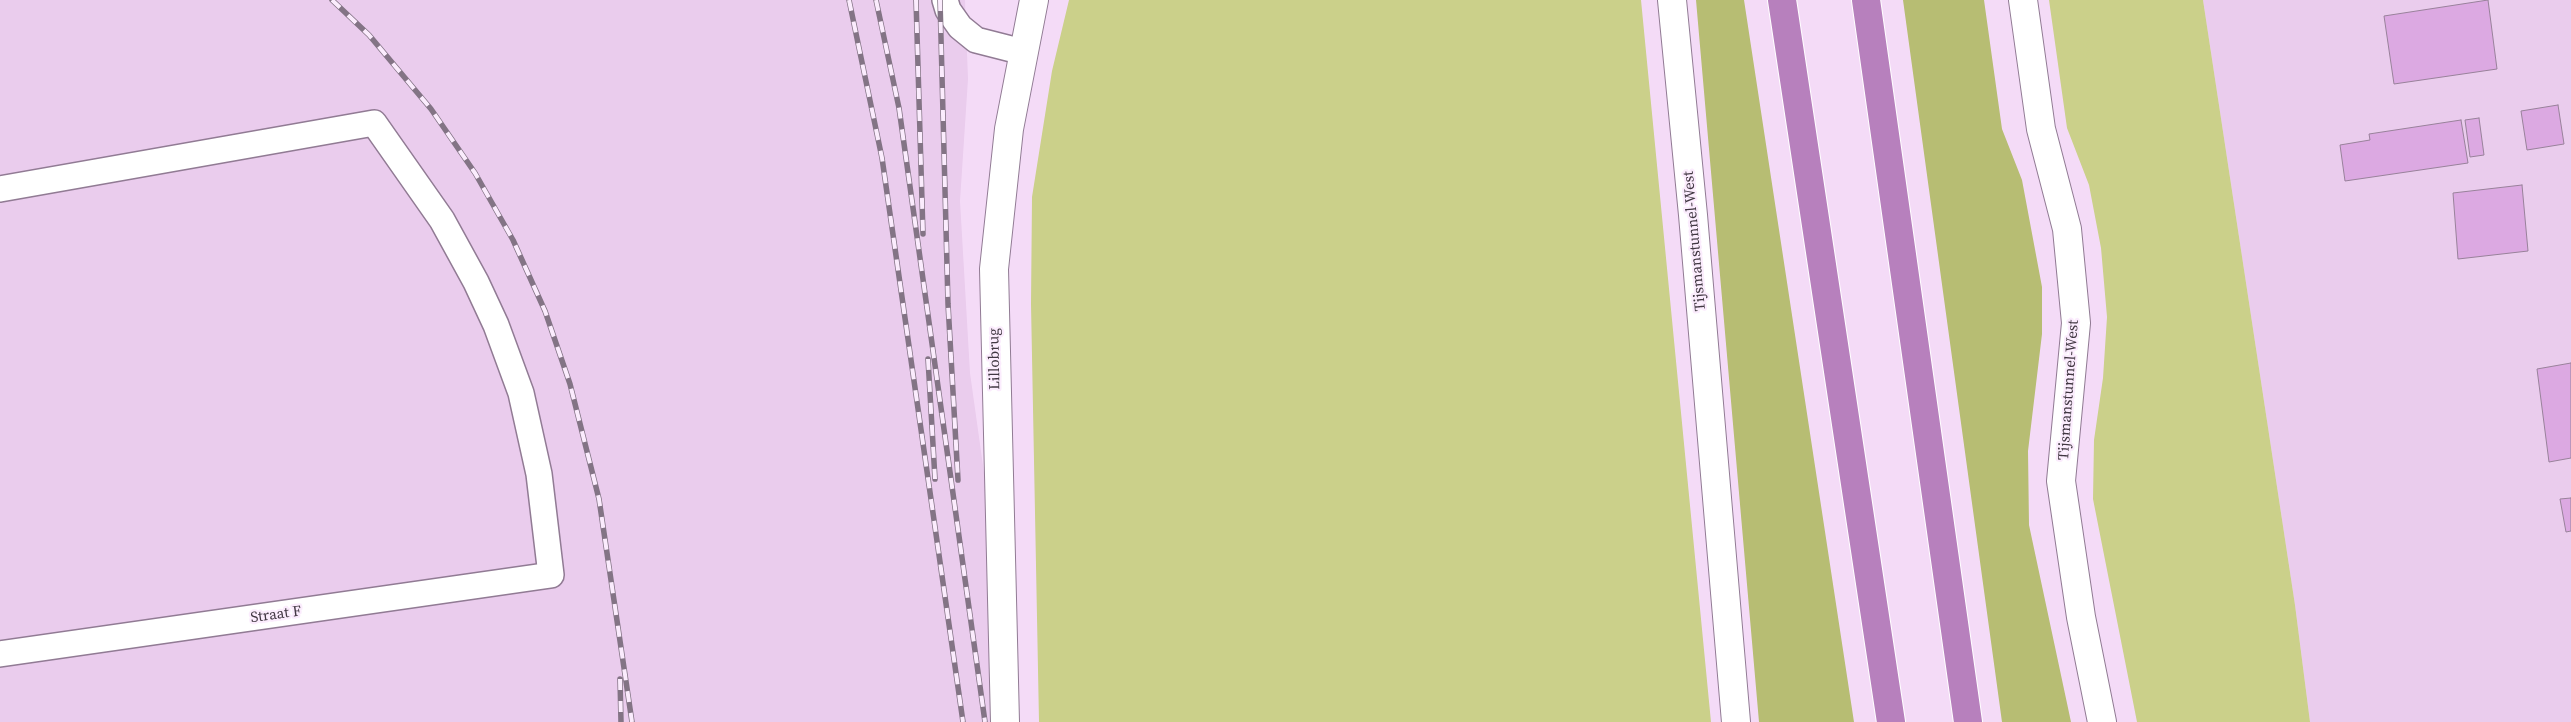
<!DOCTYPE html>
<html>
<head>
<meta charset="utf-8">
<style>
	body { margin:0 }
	canvas { display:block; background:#f4dbf7 }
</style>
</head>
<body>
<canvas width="2571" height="722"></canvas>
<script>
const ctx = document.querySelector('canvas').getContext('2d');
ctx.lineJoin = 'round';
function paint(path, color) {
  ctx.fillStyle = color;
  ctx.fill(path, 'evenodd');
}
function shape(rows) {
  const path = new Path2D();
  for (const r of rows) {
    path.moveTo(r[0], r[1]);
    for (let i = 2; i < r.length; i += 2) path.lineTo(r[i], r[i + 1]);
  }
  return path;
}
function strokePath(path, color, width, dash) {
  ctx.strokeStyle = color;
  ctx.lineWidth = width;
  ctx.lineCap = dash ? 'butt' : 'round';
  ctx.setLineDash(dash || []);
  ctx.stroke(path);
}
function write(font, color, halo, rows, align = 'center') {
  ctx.font = font + ' "Source Serif 4",serif';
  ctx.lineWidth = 4.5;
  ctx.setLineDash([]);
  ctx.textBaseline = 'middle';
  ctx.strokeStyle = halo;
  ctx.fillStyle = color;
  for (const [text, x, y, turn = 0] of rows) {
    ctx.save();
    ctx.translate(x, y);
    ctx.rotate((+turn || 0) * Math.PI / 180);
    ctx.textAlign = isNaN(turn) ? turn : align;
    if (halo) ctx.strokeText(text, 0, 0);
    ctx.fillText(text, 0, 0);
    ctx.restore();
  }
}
const built = shape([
	[0,0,965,0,968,79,960,201,970,373,1019,722,0,722],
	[2203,0,2571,0,2571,722,2310,722,2295,605]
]);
const green = shape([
	[1069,0,1641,0,1711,722,1039,722,1031,304,1032,197,1052,71],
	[2049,0,2203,0,2295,605,2310,722,2137,722,2093,499,2094,440,2103,378,2107,317,2101,248,2089,185,2067,128]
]);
const forest = shape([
	[1696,0,1744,0,1854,722,1759,722],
	[1903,0,1984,0,2002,129,2022,180,2042,287,2042,334,2028,451,2029,525,2071,722,2002,722]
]);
const building = shape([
	[2488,0,2497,69,2394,84,2384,16,2488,0],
	[2558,105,2564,144,2527,150,2521,111,2558,105],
	[2479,118,2484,155,2470,157,2465,120,2479,118],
	[2461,120,2468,163,2345,181,2340,145,2370,140,2369,134,2461,120],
	[2522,185,2528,251,2458,259,2453,193,2522,185],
	[2571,363,2571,458,2549,462,2537,369,2571,363],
	[2571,498,2571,531,2566,532,2560,499,2571,498]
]);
const service = shape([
	[945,0,948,10,960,27,976,40,1023,52],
	[0,189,374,123,442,220,476,282,496,325,521,393,539,474,551,575,0,654]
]);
const minor = shape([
	[1672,0,1693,215,1736,722],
	[2023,0,2041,129,2067,229,2076,323,2061,481,2081,617,2102,722]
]);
const tertiary = shape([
	[1005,722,994,269,1009,129,1034,0]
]);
const motorway = shape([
	[1782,0,1891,722],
	[1866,0,1968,722]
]);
const rail = shape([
	[332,0,369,35,431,109,475,173,513,240,545,311,570,384,599,499,632,722],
	[849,0,882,158,963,722],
	[876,0,899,108,985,722],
	[916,0,923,234],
	[940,0,948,304,958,480],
	[928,359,935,479],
	[620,679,621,722]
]);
const streetNames = [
	["Tijsmanstunnel-West",1695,241,-95],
	["Lillobrug",995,359,-91],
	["Tijsmanstunnel-West",2069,390,-86],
	["Straat F",276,615,-8]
];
paint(built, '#eacced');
paint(green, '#cbd08a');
paint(forest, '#b7bd73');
paint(building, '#dca9e2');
strokePath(building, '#99829b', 1);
strokePath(service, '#917b94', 28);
strokePath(minor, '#917b94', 30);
strokePath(tertiary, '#917b94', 30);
strokePath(motorway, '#fff', 30);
strokePath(service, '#fff', 25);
strokePath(minor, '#fff', 28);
strokePath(tertiary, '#fff', 28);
strokePath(motorway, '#b780bd', 28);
strokePath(rail, '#837485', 5.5);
strokePath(rail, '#fbecfd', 4, [11]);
write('15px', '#413742', '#fbecfd', streetNames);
</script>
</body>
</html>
